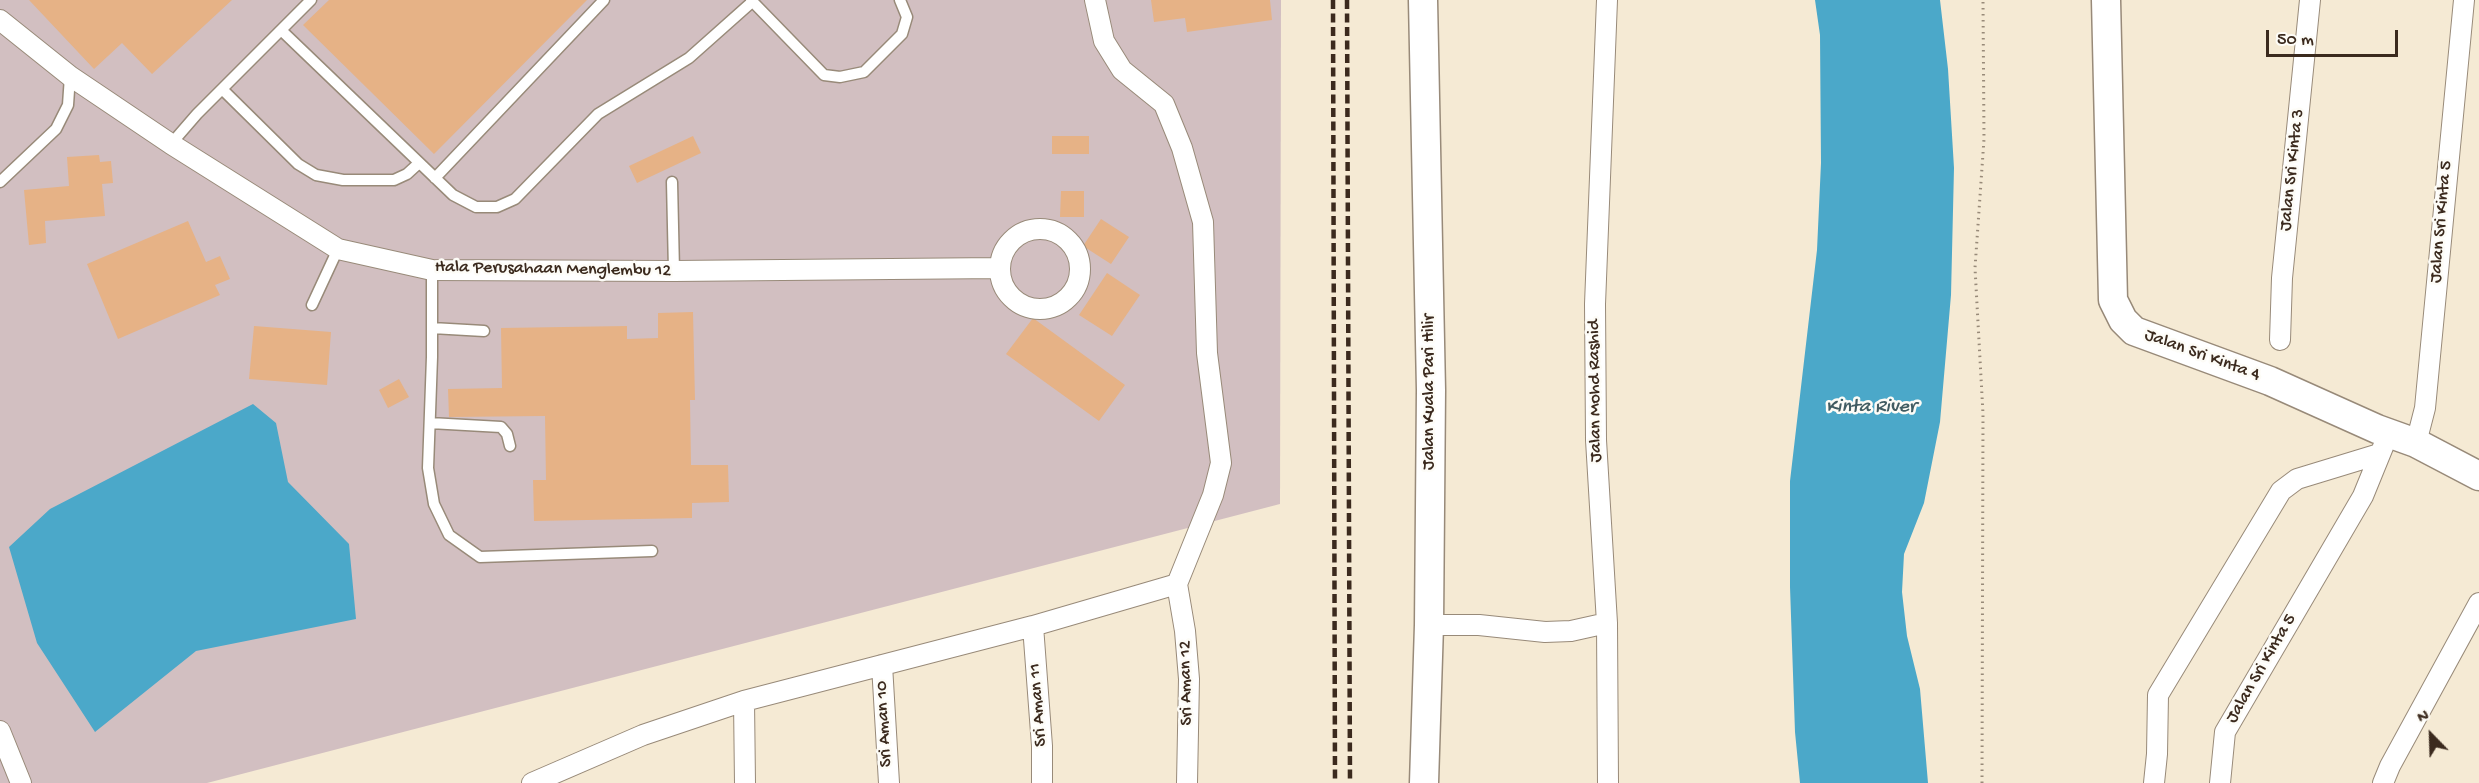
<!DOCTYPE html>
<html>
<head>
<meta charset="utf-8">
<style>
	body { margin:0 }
	#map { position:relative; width:2479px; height:783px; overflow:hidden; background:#f5ead4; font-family:"Gochi Hand",sans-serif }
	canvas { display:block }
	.north { position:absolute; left:2401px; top:705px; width:60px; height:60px; -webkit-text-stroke:4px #fdfcf7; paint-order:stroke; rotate:337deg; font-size:16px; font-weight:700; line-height:24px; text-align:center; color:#3b2a1e }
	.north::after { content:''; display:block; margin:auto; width:21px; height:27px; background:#3b2a1e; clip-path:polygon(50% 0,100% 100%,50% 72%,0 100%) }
	.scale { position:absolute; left:2266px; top:30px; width:132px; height:27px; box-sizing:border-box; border:3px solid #3b2a1e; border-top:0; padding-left:8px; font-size:18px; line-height:21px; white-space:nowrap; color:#3b2a1e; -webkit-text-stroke:4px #fdfcf7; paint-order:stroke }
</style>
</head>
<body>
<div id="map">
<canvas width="2479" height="783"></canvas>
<div class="north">N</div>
<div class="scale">50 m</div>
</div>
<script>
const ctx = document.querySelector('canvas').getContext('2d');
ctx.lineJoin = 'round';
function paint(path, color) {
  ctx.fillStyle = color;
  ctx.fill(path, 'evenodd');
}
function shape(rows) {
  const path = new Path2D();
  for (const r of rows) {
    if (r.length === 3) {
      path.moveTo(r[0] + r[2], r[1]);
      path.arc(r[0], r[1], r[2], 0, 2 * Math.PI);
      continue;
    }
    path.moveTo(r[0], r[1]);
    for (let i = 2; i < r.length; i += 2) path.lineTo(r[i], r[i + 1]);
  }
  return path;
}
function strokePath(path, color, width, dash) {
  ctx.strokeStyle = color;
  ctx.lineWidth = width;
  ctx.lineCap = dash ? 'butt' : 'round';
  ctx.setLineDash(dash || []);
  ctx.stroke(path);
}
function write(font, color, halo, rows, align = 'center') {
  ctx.font = font + ' "Gochi Hand",sans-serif';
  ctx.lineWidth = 5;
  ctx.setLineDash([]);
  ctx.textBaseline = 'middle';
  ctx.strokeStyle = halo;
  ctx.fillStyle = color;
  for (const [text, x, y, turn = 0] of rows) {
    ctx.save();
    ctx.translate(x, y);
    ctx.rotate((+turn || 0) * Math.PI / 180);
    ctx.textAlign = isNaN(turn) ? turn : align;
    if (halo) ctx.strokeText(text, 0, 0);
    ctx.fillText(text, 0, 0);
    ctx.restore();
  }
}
const industrial = shape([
	[0,0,1281,0,1280,504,207,783,0,783]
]);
const water = shape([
	[1815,0,1940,0,1948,69,1954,168,1951,295,1940,422,1924,503,1904,554,1902,592,1907,636,1920,689,1928,783,1800,783,1795,732,1790,587,1790,481,1817,250,1821,163,1820,35],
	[253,404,276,423,288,482,349,544,356,619,196,651,95,732,37,643,9,547,50,509]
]);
const building = shape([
	[29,0,232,0,152,74,122,43,94,69],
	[329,0,587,0,434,154,303,25],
	[1151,0,1270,0,1272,20,1187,32,1185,18,1154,22],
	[693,136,701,153,637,183,629,166],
	[1052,136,1089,136,1089,154,1052,154],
	[99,155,100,162,111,161,113,183,102,184,105,216,45,221,46,243,29,245,24,190,69,186,67,157],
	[1061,191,1084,191,1084,217,1060,217],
	[1101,219,1129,237,1111,264,1083,246],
	[188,221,206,262,220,256,230,279,215,285,220,295,118,339,87,264],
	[1107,273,1140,295,1112,336,1079,315],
	[693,312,695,400,690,400,691,465,728,465,729,502,692,503,692,518,534,521,533,480,546,480,545,416,449,417,448,389,502,388,501,328,627,326,627,339,658,338,658,313],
	[1033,318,1125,385,1099,421,1006,354],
	[254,326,331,332,327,385,249,379],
	[399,379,409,397,388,408,379,390]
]);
const path = shape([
	[1982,783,1983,414,1975,268,1984,139,1983,0]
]);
const lane = shape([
	[751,0,824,75,840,77,864,72,902,34,907,17,900,0],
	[281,30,453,195,476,207,497,207,515,199,598,114,689,58,752,2],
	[222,89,298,164,316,175,343,180,394,180,407,174,419,163],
	[171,144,197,114,311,0],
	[435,178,604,0],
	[0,182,56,129,68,105,70,76],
	[672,182,674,271],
	[432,270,432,357,428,468,434,504,449,535,480,557,652,551],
	[312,305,338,249],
	[432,328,484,331],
	[430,423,501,427,507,434,510,446]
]);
const street = shape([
	[1095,0,1104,41,1122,70,1164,104,1182,148,1203,222,1207,353,1221,463,1213,495,1177,584],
	[1607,0,1595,304,1596,440,1607,623,1608,783],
	[0,20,70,76,171,144,338,249,432,270,674,271,999,268],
	[1040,269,40],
	[2280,340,2282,278,2310,0],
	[2416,443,2425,408,2464,0],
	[1177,584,1185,631,1189,679,1187,783],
	[1429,625,1479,625,1545,632,1571,631,1607,623],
	[1033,626,1042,746,1042,783],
	[882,665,889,783],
	[744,701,745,783],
	[0,731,21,783],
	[532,783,643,735,744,701,1033,626,1177,584],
	[2154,783,2157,754,2158,695,2281,491,2297,479,2379,454],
	[2220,783,2225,732,2363,496,2383,447],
	[2383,783,2390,766,2479,603]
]);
const secondary = shape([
	[1423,0,1431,390,1429,625,1424,783],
	[2106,0,2113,300,2123,320,2134,331,2270,381,2377,429,2416,443,2479,476]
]);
const rail = shape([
	[1333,0,1335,783],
	[1347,0,1350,783]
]);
const streetNames = [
	["Jalan Sri Kinta 3",2293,170,-84],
	["Jalan Sri Kinta 5",2442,222,-85],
	["Hala Perusahaan Menglembu 12",553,270,1],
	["Jalan Sri Kinta 4",2202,356,20],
	["Jalan Mohd Rashid",1596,391,-91],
	["Jalan Kuala Pari Hilir",1430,392,-90],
	["Jalan Sri Kinta 5",2262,669,-60],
	["Sri Aman 12",1187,683,-91],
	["Sri Aman 11",1039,705,-94],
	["Sri Aman 10",885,724,-93]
];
const waterNames = [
	["Kinta River",1871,408]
];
paint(industrial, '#d2bfc1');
paint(water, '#4ba8c9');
paint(building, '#e6b286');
strokePath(lane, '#988a79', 13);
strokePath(street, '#988a79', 22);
strokePath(secondary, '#988a79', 31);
strokePath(path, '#988a79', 3, [1.5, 4.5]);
strokePath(lane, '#fff', 10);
strokePath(street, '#fff', 20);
strokePath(secondary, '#fff', 28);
strokePath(rail, '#3b2a1e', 4.5, [9, 4.5]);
write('18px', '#3b2a1e', '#fdfcf7', streetNames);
write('italic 20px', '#415c62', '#fdfcf7', waterNames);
</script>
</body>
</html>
